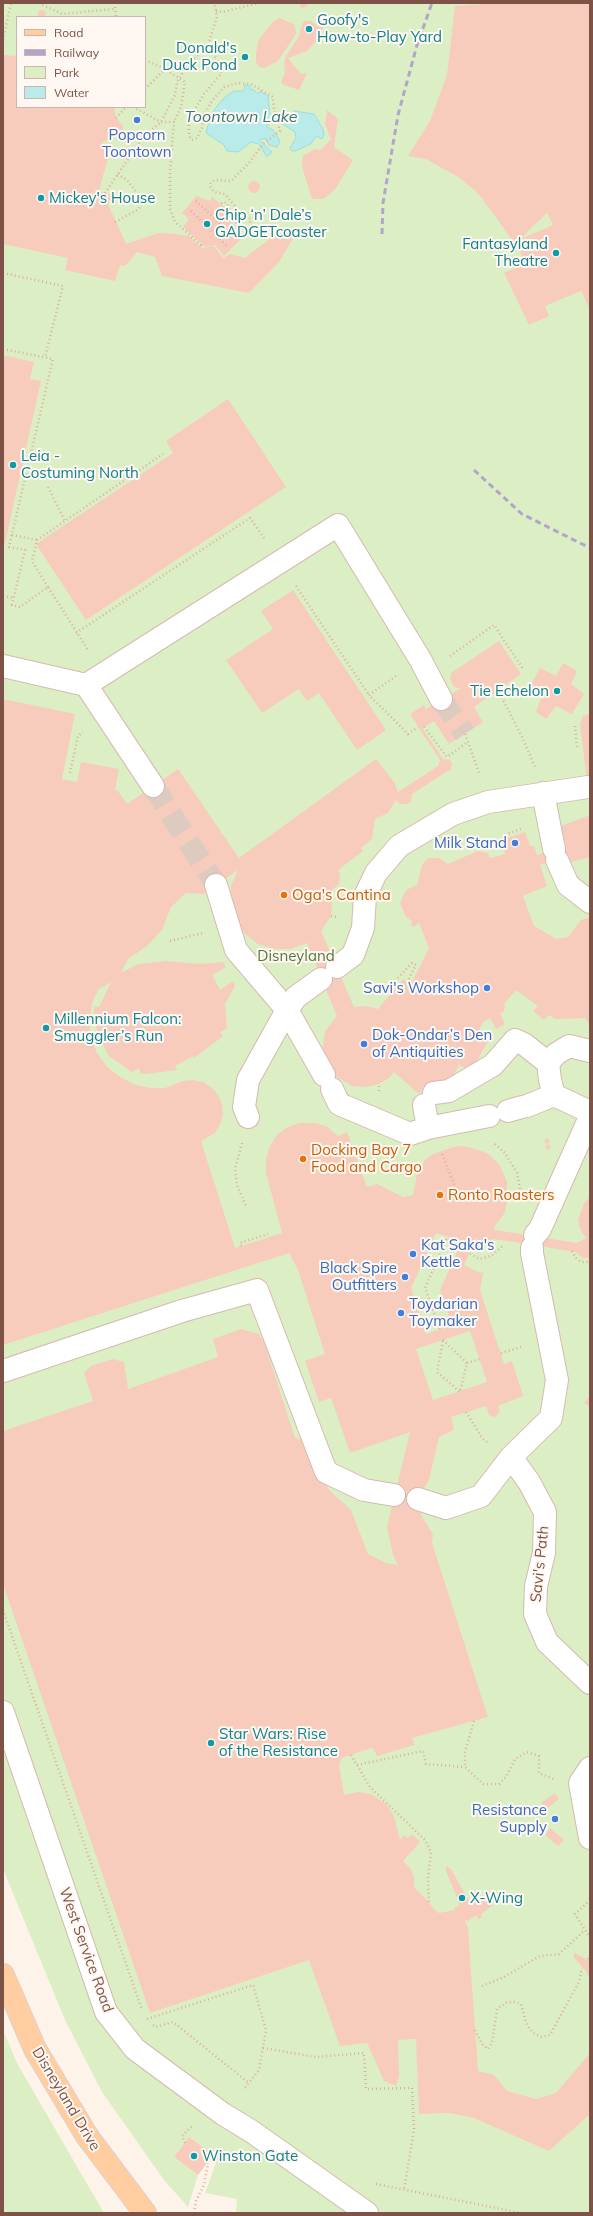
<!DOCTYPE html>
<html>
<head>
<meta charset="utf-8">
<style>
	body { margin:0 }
	#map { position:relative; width:593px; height:2216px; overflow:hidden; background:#fef3e8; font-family:Mulish,sans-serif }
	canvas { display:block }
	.frame { position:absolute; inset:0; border:4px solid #7d5348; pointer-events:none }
	.legend { position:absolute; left:16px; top:16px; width:130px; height:92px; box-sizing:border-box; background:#fff7f1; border:1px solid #cbb5ad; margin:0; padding:5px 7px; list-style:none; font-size:12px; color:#7d5348 }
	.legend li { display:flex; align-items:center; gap:8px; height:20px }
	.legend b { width:20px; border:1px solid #cbb5ad }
</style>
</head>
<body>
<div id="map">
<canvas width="593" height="2216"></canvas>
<div class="frame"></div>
<ul class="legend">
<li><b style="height:5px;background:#ffcd9f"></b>Road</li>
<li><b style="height:5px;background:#b3a4cb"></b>Railway</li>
<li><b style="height:11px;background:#dcefc4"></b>Park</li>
<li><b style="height:11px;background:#baebeb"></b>Water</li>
</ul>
</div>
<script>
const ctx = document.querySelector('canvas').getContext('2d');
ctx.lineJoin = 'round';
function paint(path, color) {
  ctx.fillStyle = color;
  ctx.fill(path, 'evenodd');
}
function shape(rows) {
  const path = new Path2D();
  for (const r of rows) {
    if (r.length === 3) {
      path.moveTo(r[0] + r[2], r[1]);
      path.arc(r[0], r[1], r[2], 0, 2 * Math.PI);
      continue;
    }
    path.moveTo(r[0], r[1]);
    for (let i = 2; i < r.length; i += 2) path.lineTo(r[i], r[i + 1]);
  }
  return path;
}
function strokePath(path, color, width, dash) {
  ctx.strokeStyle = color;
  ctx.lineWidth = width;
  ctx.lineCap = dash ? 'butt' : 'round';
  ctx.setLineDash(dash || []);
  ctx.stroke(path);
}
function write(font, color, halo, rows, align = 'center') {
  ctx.font = font + ' Mulish,sans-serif';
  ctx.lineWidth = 4;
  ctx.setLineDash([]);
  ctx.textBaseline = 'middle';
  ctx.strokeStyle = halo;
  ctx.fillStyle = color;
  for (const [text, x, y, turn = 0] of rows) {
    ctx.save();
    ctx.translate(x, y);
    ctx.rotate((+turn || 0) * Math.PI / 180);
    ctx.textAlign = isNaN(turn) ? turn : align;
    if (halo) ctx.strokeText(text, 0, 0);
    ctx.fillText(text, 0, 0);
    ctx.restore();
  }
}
const green = shape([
	[3,3,590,3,590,2213,236,2213,237,2199,205,2193,217,2160,189,2137,174,2157,198,2175,188,2207,164,2180,102,2092,65,2020,3,1869],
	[17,17,145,17,145,107,17,107],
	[3,2030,18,2065,104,2213,3,2213]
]);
const water = shape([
	[245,85,250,86,250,89,254,90,258,94,260,91,268,96,270,114,283,118,295,111,314,114,323,129,324,135,322,139,316,136,311,144,295,151,292,151,290,148,296,138,295,132,281,123,271,123,266,126,273,130,280,141,277,147,269,145,266,138,259,140,272,152,267,157,259,144,251,142,238,152,227,151,224,145,206,133,210,117,217,106,226,96,234,91,244,91,245,85]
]);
const building = shape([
	[300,3,307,3,308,6,301,8],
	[498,3,590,3,590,309,581,291,545,306,549,316,529,325,504,273,524,264,518,243,516,246,495,216,477,192,458,177,426,159,408,156,430,121,447,75,455,6],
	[547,213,553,225,521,239,529,230],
	[42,14,4],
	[280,18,295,25,296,34,278,61,264,68,259,67,256,62,256,53,259,39,274,21],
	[305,21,311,21,317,26,323,27,320,37,307,51,288,58,301,74,307,73,299,90,284,85,281,82,285,73,284,63,286,56,299,36,302,24],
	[4,55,17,56,17,107,114,107,116,118,123,126,123,129,101,144,108,158,99,191,112,195,108,204,126,244,158,233,176,234,189,236,202,248,214,246,223,258,230,254,245,258,273,236,295,235,279,262,249,293,162,276,155,257,137,252,125,266,120,265,115,281,65,270,68,258,3,244],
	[327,110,338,119,334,147,353,160,334,191,323,199,312,199,302,167,303,156,315,149,321,150,331,139,325,124],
	[254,187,6],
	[196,196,210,201,212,197,228,210,225,216,232,222,229,227,241,239,224,256,215,245,205,247,183,227,189,219,182,213],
	[3,355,34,362,30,379,41,381,4,547],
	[228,399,286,487,86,620,36,544,173,453,166,441],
	[293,590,386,730,357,750,319,693,307,701,299,689,262,713,226,660,273,629,261,611],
	[499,641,521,674,474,707,483,722,449,744,434,721,422,728,443,759,450,760,452,764,451,769,412,794,411,800,408,804,400,804,396,800,388,813,375,819,372,839,361,848,363,851,338,870,340,875,339,884,333,889,331,916,321,931,354,1007,366,1006,378,1009,403,979,411,984,429,948,419,923,414,927,411,925,412,921,406,917,400,903,406,890,417,885,422,865,428,858,439,858,448,864,478,851,488,853,490,858,505,854,501,840,525,832,530,846,534,846,537,855,566,846,561,826,590,815,590,857,571,862,569,856,540,865,547,886,523,896,534,926,556,939,568,937,581,920,590,917,590,1025,585,1018,555,1019,549,1015,544,1020,533,1011,538,1006,516,990,504,1004,505,1007,503,1013,500,1013,505,1024,496,1029,490,1018,484,1021,479,1029,491,1036,471,1071,459,1065,450,1081,439,1086,427,1083,419,1094,394,1072,389,1078,379,1084,366,1087,352,1086,334,1075,324,1056,323,1044,325,1031,337,1016,307,943,291,949,274,949,258,944,244,933,235,920,230,903,231,886,238,870,203,894,186,893,171,907,162,930,147,946,128,959,121,973,138,964,167,961,200,964,223,962,226,967,212,975,220,990,233,981,235,986,225,1004,227,1029,220,1032,223,1036,194,1058,193,1056,175,1066,177,1070,145,1074,140,1073,139,1068,132,1072,109,1056,100,1039,94,1021,94,1007,99,1007,111,982,98,990,92,1003,90,1020,90,1036,97,1053,108,1068,122,1078,136,1085,151,1088,165,1088,183,1081,193,1080,203,1082,212,1088,218,1095,222,1104,223,1115,220,1124,215,1133,201,1141,235,1248,282,1233,266,1173,266,1160,269,1148,276,1136,286,1128,299,1123,314,1123,326,1126,338,1136,347,1132,367,1187,377,1184,403,1197,413,1195,417,1174,425,1160,433,1154,457,1146,469,1147,487,1153,499,1164,507,1182,507,1203,504,1214,494,1227,495,1230,577,1243,586,1238,580,1229,578,1220,584,1203,590,1197,590,1258,583,1258,576,1252,508,1241,492,1239,488,1242,481,1243,476,1238,464,1265,480,1273,483,1272,480,1290,504,1364,512,1361,523,1396,498,1406,500,1412,495,1417,489,1415,486,1406,451,1417,454,1430,439,1437,429,1480,418,1499,421,1515,433,1534,432,1543,488,1717,412,1738,415,1745,377,1756,373,1748,362,1751,342,1758,339,1765,344,1795,358,1792,371,1794,386,1804,394,1816,400,1840,404,1835,407,1838,412,1834,420,1842,403,1861,410,1868,414,1876,414,1887,429,1902,433,1908,439,1913,455,1910,454,1908,460,1905,446,1871,446,1866,451,1869,469,1901,473,1899,475,1901,488,1897,486,1889,491,1900,493,1905,481,1914,482,1917,478,1919,476,1915,468,1921,465,1920,468,1929,478,2071,494,2075,507,2091,536,2099,556,2093,590,2053,590,2114,549,2151,474,2118,450,2113,419,2114,416,2039,398,2040,399,2076,396,2086,384,2081,367,2043,340,2046,309,1960,150,2013,3,1584,3,1431,93,1401,84,1373,91,1366,113,1359,124,1362,128,1389,218,1357,213,1339,241,1329,259,1334,264,1342,295,1438,308,1441,329,1490,351,1510,368,1554,386,1563,398,1565,393,1555,387,1527,410,1432,350,1453,331,1398,319,1402,305,1361,325,1354,298,1270,289,1253,3,1345,3,699,75,714,62,779,77,782,81,762,119,769,115,790,118,791,127,804,178,769,239,858,376,759,394,782,398,792,438,766,440,760,410,714,424,705,426,709,461,688,456,688,452,684,450,678,451,673],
	[436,1233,462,1241,440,1290,452,1325,426,1334,411,1288],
	[470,1331,487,1382,433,1400,416,1349],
	[563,663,577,671,571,684,584,694,572,714,556,706,546,719,536,712,541,698,530,687,540,668,556,676],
	[590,714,590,797,589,797,580,724,583,716],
	[547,1141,2.5],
	[548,1147,2.5],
	[590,1396,590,1407,584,1403],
	[555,1793,559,1799,546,1809,541,1803],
	[550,1828,564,1840,558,1846,545,1835],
	[575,1953,590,1961,590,1980,586,1971,574,1958,573,1956],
	[189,2137,213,2155,198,2175,174,2157]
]);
const minorTunnel = shape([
	[441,699,465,734],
	[153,786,216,885]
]);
const path = shape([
	[39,3,62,14,114,9],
	[115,3,116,17],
	[470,3,472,5],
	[216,11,222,12,259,3],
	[3,40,11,3],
	[207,48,216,58,221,69,221,74,204,94,189,119,189,136,192,140,197,138,202,128,204,115,212,101,224,87,238,83,251,84,273,97,274,110,280,131,263,144,249,163,231,181,216,180,211,182,210,186,214,192,225,194,238,210,250,219,251,229,243,229,235,222,227,203,223,202,221,204],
	[145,60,165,69,185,82,181,107,174,122],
	[145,89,165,69],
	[133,107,161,122,174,122,170,172,170,209,175,222,201,245,201,243],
	[116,118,126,107],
	[117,150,129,159],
	[105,193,144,136,161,122,175,95,177,82,185,69,195,57,207,48,217,17,214,3],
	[196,201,231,234],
	[191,211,228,247],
	[115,222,139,209,142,199,127,180,117,174],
	[3,273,63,286,45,357],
	[3,349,53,359,9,547,25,550,12,605,20,607,48,587,88,650],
	[48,487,65,521],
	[12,535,37,540],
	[296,586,369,695],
	[48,587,32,561,37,540,163,454],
	[3,596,14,598],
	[76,633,250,518,264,538],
	[450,656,494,625,523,669],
	[396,676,369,695,408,734,418,727],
	[498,690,523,739,535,767],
	[575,726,577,748],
	[424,727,447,757,468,742],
	[465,734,480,775],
	[70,773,78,736,83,732],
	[505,835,521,829],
	[331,916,336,917],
	[170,941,203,933],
	[395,981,412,963,416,965,407,982],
	[379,1091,379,1084],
	[242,1143,235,1169,237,1185,246,1206],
	[495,1144,505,1153,517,1173,520,1189,519,1203],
	[442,1154,458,1194],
	[241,1246,240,1243,268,1234],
	[572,1251,576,1258,581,1262,590,1262],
	[470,1254,480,1259,491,1256,504,1245],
	[440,1329,425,1288,447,1238,459,1248],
	[443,1340,467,1363,460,1392,437,1372,443,1340],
	[501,1353,521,1347],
	[467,1363,480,1359],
	[466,1412,483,1439,487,1442],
	[3,1610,142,2010],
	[474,1721,465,1752,465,1767,483,1784,499,1784,506,1777,515,1759,527,1752,539,1756,539,1773,554,1779],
	[351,1755,370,1787,425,1840,431,1852,428,1878,429,1902],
	[357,1765,423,1751,426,1764,465,1767],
	[590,1900,575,1914,590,1938],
	[588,1959,590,1956],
	[482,1986,502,1978,540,1956,559,1954,585,1930],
	[147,2019,253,1985,266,2030,259,2070,249,2083],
	[153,2025,155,2027,173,2022,249,2083,243,2090],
	[475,2030,482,2044,488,2049,492,2043,497,2009,507,2002,515,2002,521,2004,526,2023,533,2033,542,2037,550,2035,579,1982,582,1968],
	[263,2048,316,2057,364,2053,366,2089,412,2088,414,2129,404,2190],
	[185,2143,182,2136,192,2126],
	[376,2184,521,2213],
	[194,2213,196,2201,204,2185,208,2163]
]);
const minor = shape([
	[3,666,86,685],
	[153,786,86,685,338,525,420,659,441,699],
	[543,793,554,849],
	[557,860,568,885,590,902],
	[216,885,236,950,287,1010,248,1080,244,1107,248,1117],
	[337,967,353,955,363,928,365,896,376,873,399,846,453,814,488,802,588,787],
	[321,979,296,997,287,1010,324,1075],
	[332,1089,339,1104,410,1134,428,1128,489,1116],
	[434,1093,449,1091,493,1065,515,1040,524,1044,548,1063],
	[554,1095,550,1080,548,1063,556,1054,569,1046,590,1051],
	[424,1105,428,1128],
	[527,1106,554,1095,590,1112],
	[508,1111,522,1107],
	[535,1235,540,1229,590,1117],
	[3,1371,182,1311,257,1290,326,1472,364,1490,394,1495],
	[511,1457,529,1482,545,1512,544,1553,536,1586,535,1614,547,1642,590,1683],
	[418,1499,446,1508,481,1496,511,1457,551,1418,557,1380,532,1253,532,1248],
	[3,1712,106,2012,135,2049,223,2114,251,2131,367,2213],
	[590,1768,580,1783,590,1838]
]);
const major = shape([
	[3,1975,35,2049,87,2136,145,2213]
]);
const rail = shape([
	[382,234,383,203,398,115,417,45,432,3],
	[474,470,522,514,590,548]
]);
const markers = [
	[309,29,4,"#0f9aa8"],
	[245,57,4,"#0f9aa8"],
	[137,120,4,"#3f7fe0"],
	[41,198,4,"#0f9aa8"],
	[207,224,4,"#0f9aa8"],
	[556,253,4,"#0f9aa8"],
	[13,465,4,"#0f9aa8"],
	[557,691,4,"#0f9aa8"],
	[515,843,4,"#3f7fe0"],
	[284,895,4,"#e8710a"],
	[487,988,4,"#3f7fe0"],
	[46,1028,4,"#0f9aa8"],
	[364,1044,4,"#3f7fe0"],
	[303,1159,4,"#e8710a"],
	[440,1195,4,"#e8710a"],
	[413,1254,4,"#3f7fe0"],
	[405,1277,4,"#3f7fe0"],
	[401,1313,4,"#3f7fe0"],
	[211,1743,4,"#0f9aa8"],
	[555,1819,4,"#3f7fe0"],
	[462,1898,4,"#0f9aa8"],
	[194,2156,4,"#0f9aa8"]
];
const cultureNames = [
	["Goofy's",317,20],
	["How-to-Play Yard",317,37],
	["Donald's",237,48,"right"],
	["Duck Pond",237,65,"right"],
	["Mickey's House",49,198],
	["Chip ‘n’ Dale’s",215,215],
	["GADGETcoaster",215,232],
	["Fantasyland",548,244,"right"],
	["Theatre",548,261,"right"],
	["Leia -",21,456],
	["Costuming North",21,473],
	["Tie Echelon",549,691,"right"],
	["Millennium Falcon:",54,1019],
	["Smuggler’s Run",54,1036],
	["Star Wars: Rise",219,1734],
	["of the Resistance",219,1751],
	["X-Wing",470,1898],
	["Winston Gate",202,2156]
];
const shopNames = [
	["Popcorn",137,135,"center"],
	["Toontown",137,152,"center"],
	["Milk Stand",507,843],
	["Savi's Workshop",479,988],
	["Dok-Ondar’s Den",372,1035,"left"],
	["of Antiquities",372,1052,"left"],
	["Kat Saka's",421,1245,"left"],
	["Kettle",421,1262,"left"],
	["Black Spire",397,1268],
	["Outfitters",397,1285],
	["Toydarian",409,1304,"left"],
	["Toymaker",409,1321,"left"],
	["Resistance",547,1810],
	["Supply",547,1827]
];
const foodNames = [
	["Oga's Cantina",292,895],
	["Docking Bay 7",311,1150],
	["Food and Cargo",311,1167],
	["Ronto Roasters",448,1195]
];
const parkNames = [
	["Disneyland",296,956]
];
const streetNames = [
	["Savi's Path",540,1564,-84],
	["West Service Road",86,1950,70],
	["Disneyland Drive",66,2099,59]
];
const waterNames = [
	["Toontown Lake",241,117]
];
paint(green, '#dcefc4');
paint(water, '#baebeb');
strokePath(water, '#9fddde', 1);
paint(building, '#f7ccbd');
strokePath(minorTunnel, '#decbc0', 22, [22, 11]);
strokePath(minor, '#d5baaf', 24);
strokePath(major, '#ddd2cf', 24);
strokePath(path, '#ddae9f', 2.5, [1, 3]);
strokePath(minor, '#fff', 22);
strokePath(major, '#ffcd9f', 22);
strokePath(rail, '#b3a4cb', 3, [6, 4]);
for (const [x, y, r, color] of markers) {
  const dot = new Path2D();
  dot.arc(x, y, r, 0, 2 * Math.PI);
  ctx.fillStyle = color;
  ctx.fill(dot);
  strokePath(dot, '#fff7f1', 1.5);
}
write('15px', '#0d838f', '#fff7f1', cultureNames, 'left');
write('15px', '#366cbe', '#fff7f1', shopNames, 'right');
write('15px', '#c56008', '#fff7f1', foodNames, 'left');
write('15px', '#54773a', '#fff7f1', parkNames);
write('15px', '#7d5348', '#fff7f1', streetNames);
write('italic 16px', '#377a7b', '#fff7f1', waterNames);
</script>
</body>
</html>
